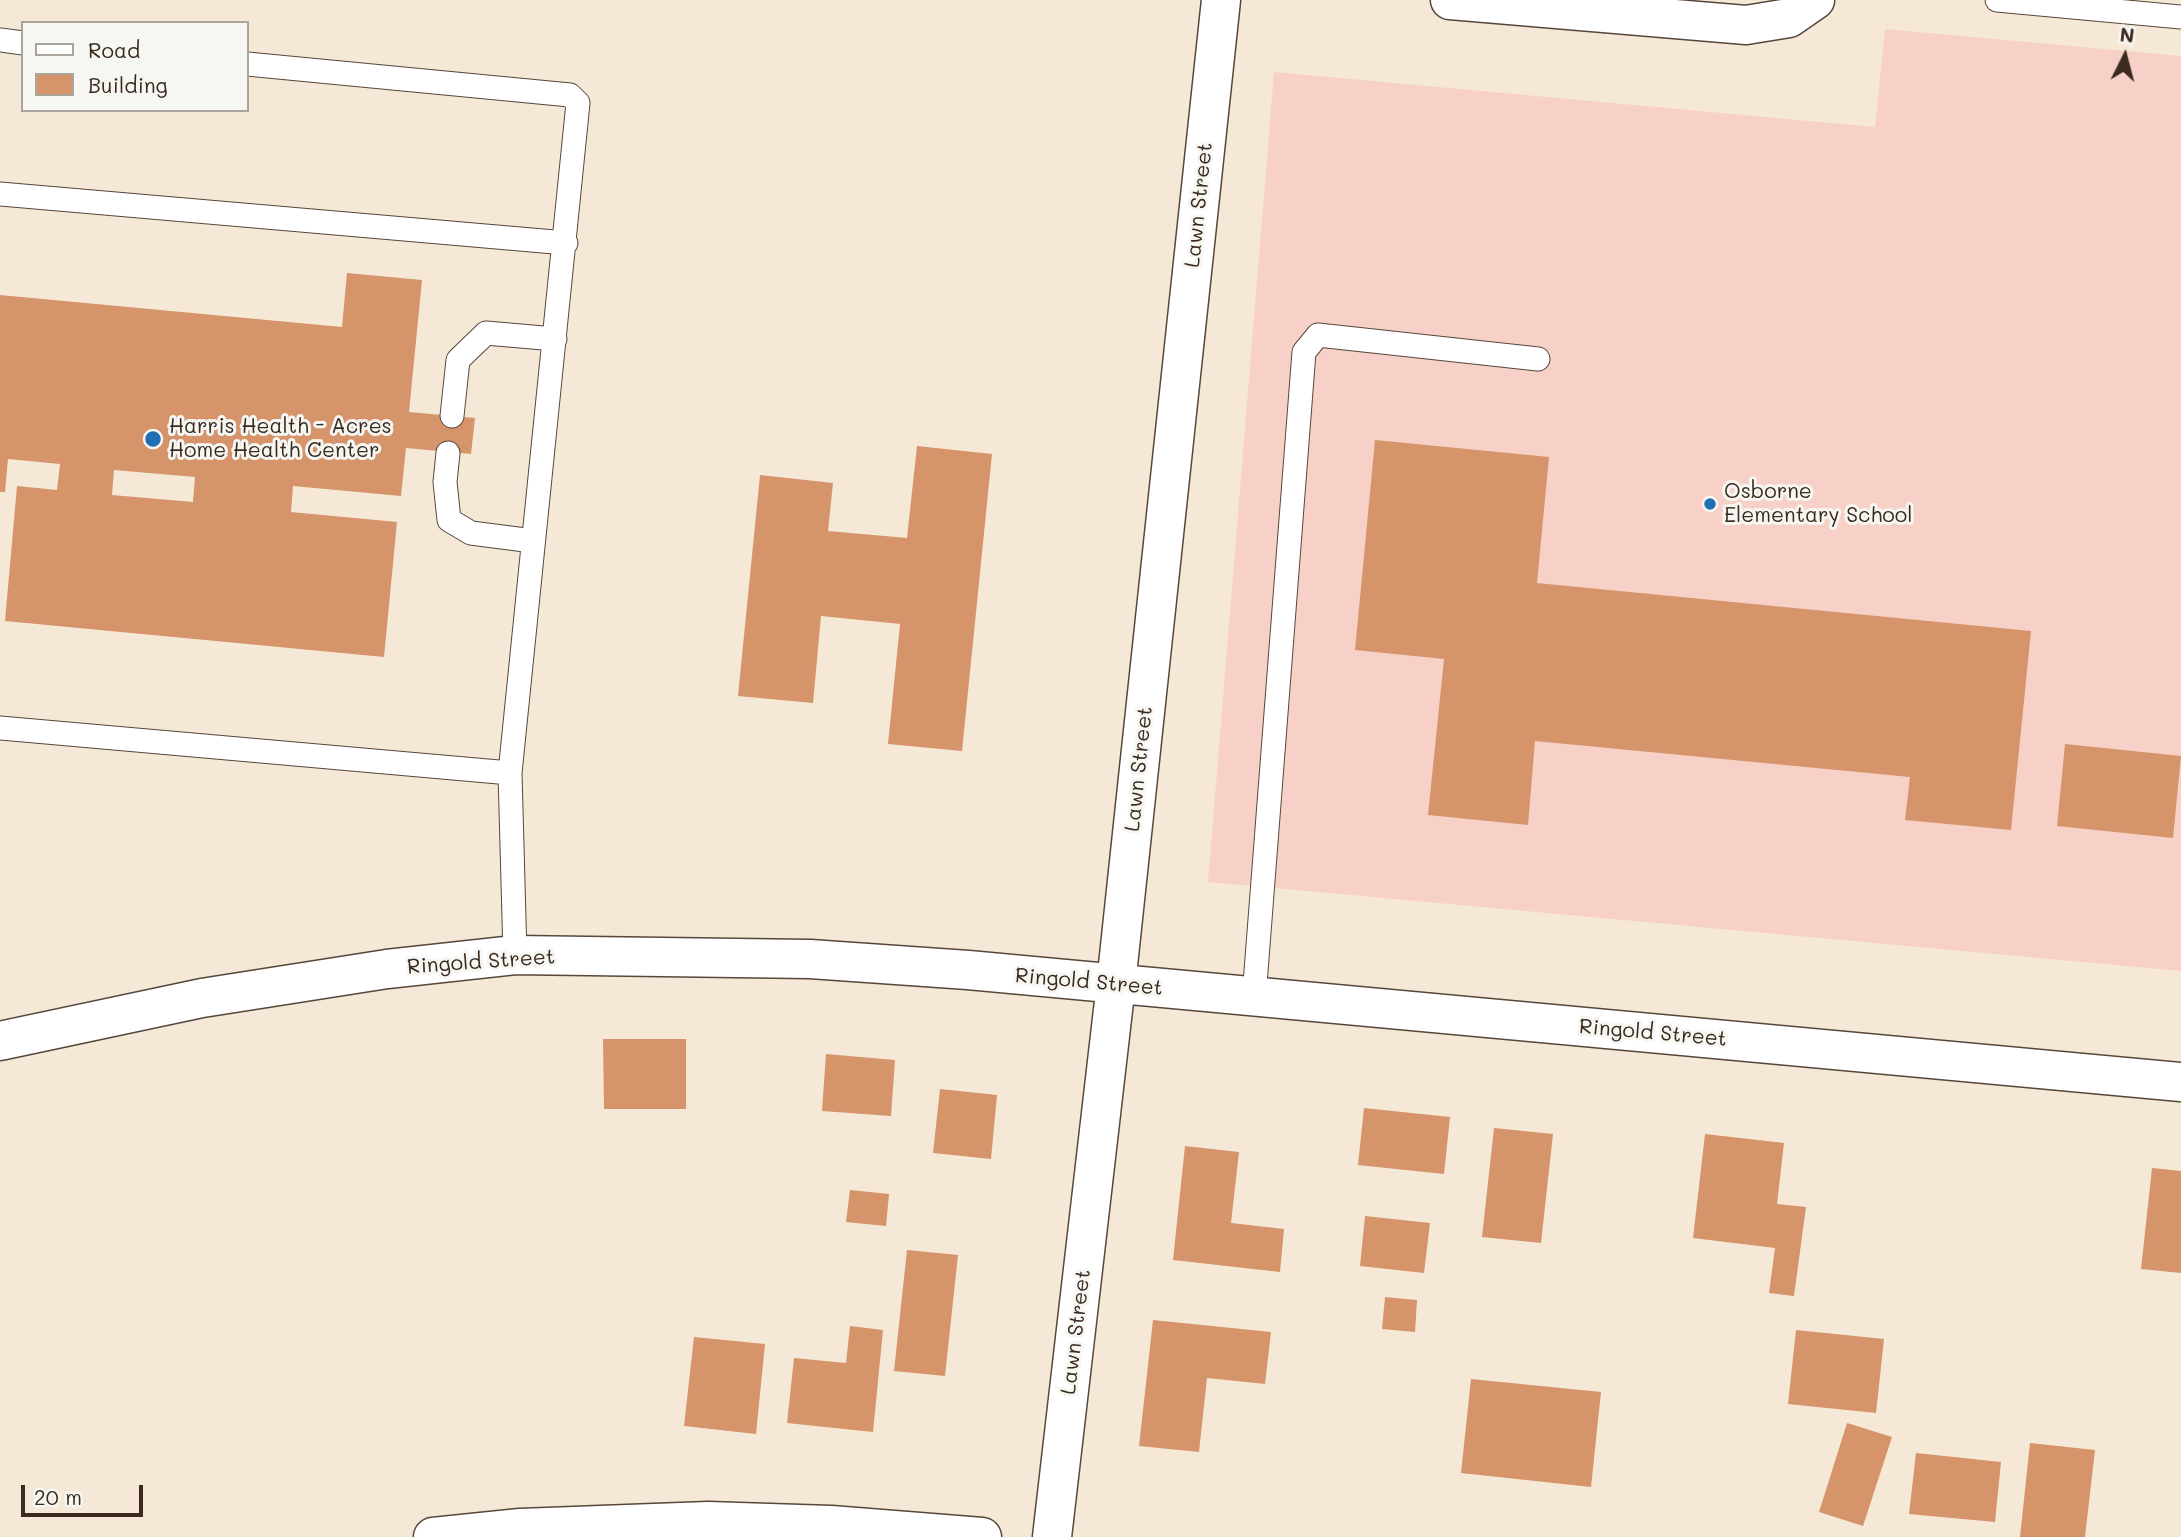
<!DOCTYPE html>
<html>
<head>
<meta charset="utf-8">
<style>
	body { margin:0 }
	#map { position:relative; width:2181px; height:1537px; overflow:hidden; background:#f5e8d7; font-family:Mali,sans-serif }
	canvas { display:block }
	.legend { position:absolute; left:21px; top:21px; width:228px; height:91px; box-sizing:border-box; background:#f6f6f2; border:2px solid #aba49d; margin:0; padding:9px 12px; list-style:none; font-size:21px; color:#3b2a1e }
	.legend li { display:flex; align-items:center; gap:14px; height:35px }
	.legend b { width:35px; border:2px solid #aba49d }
	.north { position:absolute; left:2090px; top:21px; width:70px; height:70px; -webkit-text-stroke:5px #f6f6f2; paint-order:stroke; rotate:6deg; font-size:19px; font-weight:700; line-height:28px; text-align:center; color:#3b2a1e }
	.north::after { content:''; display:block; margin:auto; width:24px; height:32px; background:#3b2a1e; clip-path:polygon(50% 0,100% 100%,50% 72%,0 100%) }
	.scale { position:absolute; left:21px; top:1485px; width:122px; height:32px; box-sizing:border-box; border:4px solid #3b2a1e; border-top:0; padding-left:9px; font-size:21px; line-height:24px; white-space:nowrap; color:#3b2a1e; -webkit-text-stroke:5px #f6f6f2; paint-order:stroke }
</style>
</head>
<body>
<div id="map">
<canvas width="2181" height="1537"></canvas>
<ul class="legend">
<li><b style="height:9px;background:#fff"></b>Road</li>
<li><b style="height:19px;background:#d5946a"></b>Building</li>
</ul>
<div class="north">N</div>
<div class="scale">20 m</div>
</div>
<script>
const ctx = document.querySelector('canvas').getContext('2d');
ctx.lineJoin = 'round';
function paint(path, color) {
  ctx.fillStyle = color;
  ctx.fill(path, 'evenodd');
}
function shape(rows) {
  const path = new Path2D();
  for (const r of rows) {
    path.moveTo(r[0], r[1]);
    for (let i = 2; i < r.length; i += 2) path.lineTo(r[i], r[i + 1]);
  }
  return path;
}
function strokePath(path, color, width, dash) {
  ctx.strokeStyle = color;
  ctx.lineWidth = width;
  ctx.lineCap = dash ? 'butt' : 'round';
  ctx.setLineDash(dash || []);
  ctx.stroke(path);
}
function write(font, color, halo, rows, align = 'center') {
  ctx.font = font + ' Mali,sans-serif';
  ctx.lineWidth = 6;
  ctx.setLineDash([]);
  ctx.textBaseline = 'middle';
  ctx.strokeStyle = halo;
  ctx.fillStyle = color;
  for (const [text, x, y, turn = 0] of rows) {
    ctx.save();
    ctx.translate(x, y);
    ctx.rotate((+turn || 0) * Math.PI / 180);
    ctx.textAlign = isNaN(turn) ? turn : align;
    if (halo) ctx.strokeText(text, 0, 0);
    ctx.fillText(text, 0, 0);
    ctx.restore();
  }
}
const built = shape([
	[1885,29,2181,56,2181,971,1208,882,1274,72,1875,127]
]);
const building = shape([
	[347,273,422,280,409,412,475,418,471,454,406,448,401,496,293,486,291,512,397,522,384,657,5,621,17,486,57,490,60,464,8,459,5,492,0,492,0,295,342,327],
	[114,470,195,477,193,502,112,495],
	[1375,440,1549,457,1537,583,2031,631,2011,830,1905,820,1910,777,1535,741,1528,825,1428,815,1444,659,1355,650],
	[917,446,992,454,962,751,888,744,900,624,821,616,813,703,738,696,760,475,833,483,828,531,907,538],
	[2065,744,2181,756,2173,838,2057,826],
	[603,1039,686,1039,686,1109,604,1109],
	[826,1054,895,1060,891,1116,822,1111],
	[940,1089,997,1095,991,1159,933,1153],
	[1364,1108,1450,1117,1444,1174,1358,1165],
	[1494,1128,1553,1134,1541,1243,1482,1237],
	[1705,1134,1784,1143,1777,1204,1806,1207,1794,1296,1769,1293,1775,1248,1693,1238],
	[1185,1146,1239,1152,1231,1223,1284,1229,1280,1272,1173,1260],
	[2152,1168,2181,1171,2181,1273,2141,1269],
	[850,1190,889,1194,886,1226,846,1222],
	[1365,1216,1430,1223,1424,1273,1360,1266],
	[907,1250,958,1255,945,1376,894,1371],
	[1385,1297,1417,1300,1415,1332,1382,1329],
	[1153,1320,1271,1332,1265,1384,1207,1378,1199,1452,1139,1446],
	[850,1326,883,1330,873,1432,787,1423,794,1358,846,1363],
	[1796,1330,1884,1339,1876,1413,1788,1404],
	[694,1337,765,1344,756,1434,684,1426],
	[1471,1379,1601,1392,1591,1487,1461,1473],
	[1847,1423,1892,1437,1863,1526,1819,1512],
	[2030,1443,2095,1450,2085,1537,2020,1537],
	[1916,1453,2001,1462,1995,1522,1909,1514]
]);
const lane = shape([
	[1997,0,2181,17],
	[0,40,23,43],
	[247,64,570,95,578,103,510,773,515,955],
	[0,194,566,243],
	[452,416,458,360,486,333,555,339],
	[448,453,445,482,449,520,471,533,533,541],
	[0,728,510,773],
	[1254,997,1304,352,1318,335,1538,359]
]);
const street = shape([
	[1450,0,1746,25,1789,18,1815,0],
	[0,1041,202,998,387,969,515,955,810,959,968,970,2181,1082],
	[433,1537,520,1528,708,1521,831,1525,982,1537],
	[1052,1537,1116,984,1221,0]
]);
const markers = [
	[153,439,9,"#1f6fb2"],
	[1710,504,7,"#1f6fb2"]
];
const streetNames = [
	["Lawn Street",1199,205,-84],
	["Lawn Street",1139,769,-84],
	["Ringold Street",481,962,-4],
	["Ringold Street",1089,982,5],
	["Ringold Street",1653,1033,5],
	["Lawn Street",1076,1332,-83]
];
const poiNames = [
	["Harris Health - Acres",169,427],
	["Home Health Center",169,451],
	["Osborne",1724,492],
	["Elementary School",1724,516]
];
paint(built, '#f7d1c7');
paint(building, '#d5946a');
strokePath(lane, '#57463a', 25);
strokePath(street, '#57463a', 41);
strokePath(lane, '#fff', 23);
strokePath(street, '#fff', 38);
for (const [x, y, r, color] of markers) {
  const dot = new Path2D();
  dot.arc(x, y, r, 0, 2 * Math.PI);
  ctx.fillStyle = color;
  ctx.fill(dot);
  strokePath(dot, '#f6f6f2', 2.5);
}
write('21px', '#3b2a1e', '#f6f6f2', streetNames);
write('21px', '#3b2a1e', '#f6f6f2', poiNames, 'left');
</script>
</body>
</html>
